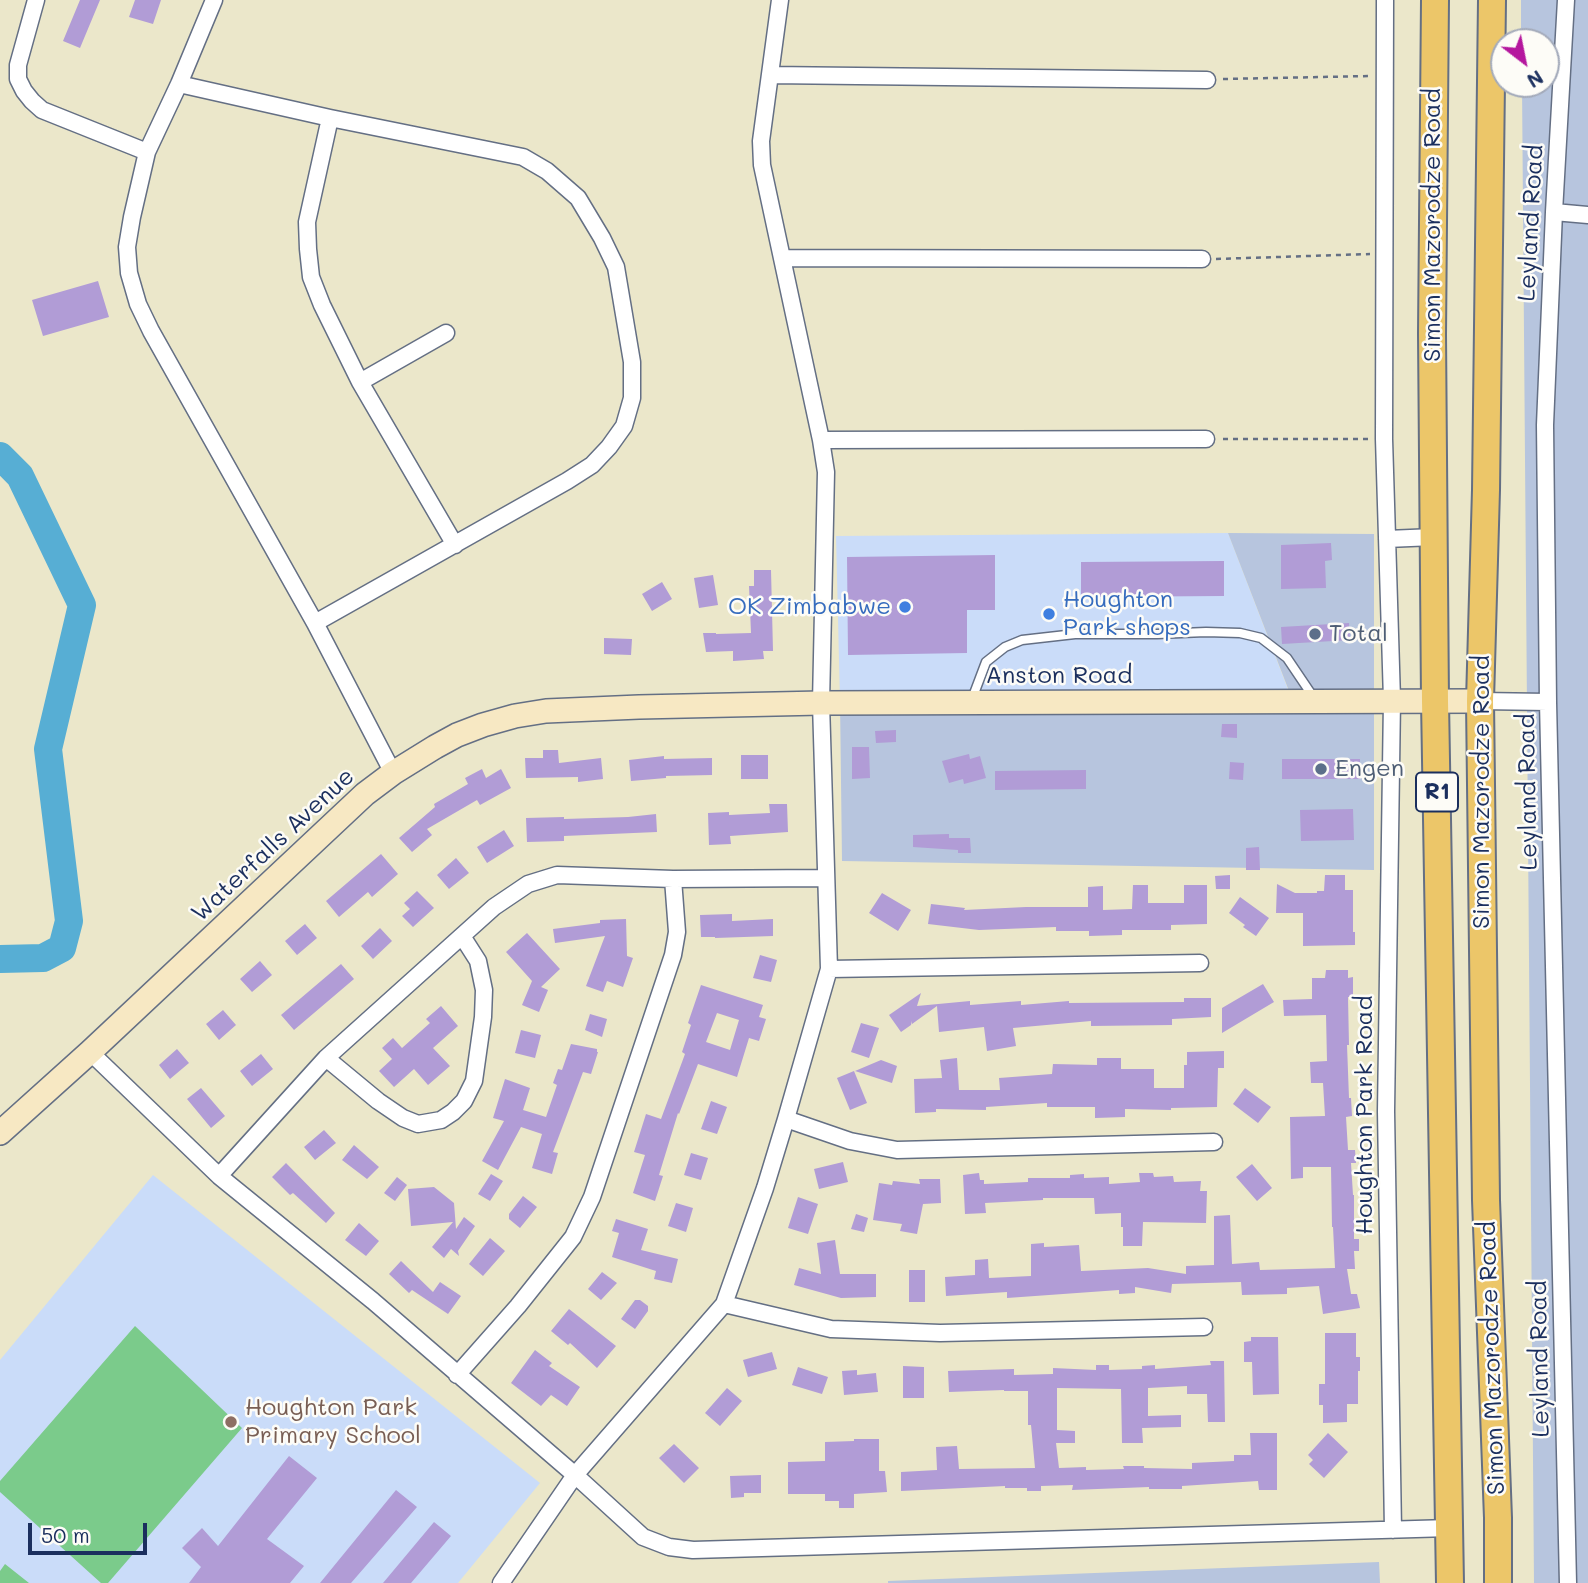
<!DOCTYPE html>
<html>
<head>
<meta charset="utf-8">
<style>
	body { margin:0 }
	#map { position:relative; width:1588px; height:1583px; overflow:hidden; background:#ebe7ca; font-family:Mali,sans-serif }
	canvas { display:block }
	.north { position:absolute; left:1490px; top:28px; width:70px; height:70px; box-sizing:border-box; background:#fdfcf7; border:2px solid #a3aaba; border-radius:50%; rotate:148deg; font-size:19px; font-weight:700; line-height:28px; text-align:center; color:#1b2f5e }
	.north::after { content:''; display:block; margin:auto; width:24px; height:32px; background:#b5179e; clip-path:polygon(50% 0,100% 100%,50% 72%,0 100%) }
	.scale { position:absolute; left:28px; top:1523px; width:119px; height:32px; box-sizing:border-box; border:4px solid #1b2f5e; border-top:0; padding-left:9px; font-size:21px; line-height:24px; white-space:nowrap; color:#1b2f5e; -webkit-text-stroke:5px #fdfcf7; paint-order:stroke }
</style>
</head>
<body>
<div id="map">
<canvas width="1588" height="1583"></canvas>
<div class="north">N</div>
<div class="scale">50 m</div>
</div>
<script>
const ctx = document.querySelector('canvas').getContext('2d');
ctx.lineJoin = 'round';
function paint(path, color) {
  ctx.fillStyle = color;
  ctx.fill(path, 'evenodd');
}
function shape(rows) {
  const path = new Path2D();
  for (const r of rows) {
    path.moveTo(r[0], r[1]);
    for (let i = 2; i < r.length; i += 2) path.lineTo(r[i], r[i + 1]);
  }
  return path;
}
function strokePath(path, color, width, dash) {
  ctx.strokeStyle = color;
  ctx.lineWidth = width;
  ctx.lineCap = dash ? 'butt' : 'round';
  ctx.setLineDash(dash || []);
  ctx.stroke(path);
}
function write(font, color, halo, rows, align = 'center') {
  ctx.font = font + ' Mali,sans-serif';
  ctx.lineWidth = 5;
  ctx.setLineDash([]);
  ctx.textBaseline = 'middle';
  ctx.strokeStyle = halo;
  ctx.fillStyle = color;
  for (const [text, x, y, turn = 0] of rows) {
    ctx.save();
    ctx.translate(x, y);
    ctx.rotate((+turn || 0) * Math.PI / 180);
    ctx.textAlign = isNaN(turn) ? turn : align;
    if (halo) ctx.strokeText(text, 0, 0);
    ctx.fillText(text, 0, 0);
    ctx.restore();
  }
}
const built = shape([
	[1228,533,1289,692,840,701,836,536],
	[153,1175,540,1483,458,1583,0,1583,0,1360]
]);
const industrial = shape([
	[1521,0,1588,0,1588,1583,1534,1583,1522,84,1546,84,1546,42,1521,42],
	[1228,533,1374,534,1374,870,842,861,840,701,1289,691],
	[1379,1562,1380,1583,888,1583,888,1581]
]);
const green = shape([
	[135,1326,242,1428,108,1583,101,1583,0,1492,0,1481],
	[5,1564,29,1583,0,1583,0,1571]
]);
const river = shape([
	[0,456,20,476,82,605,48,749,69,921,62,948,43,958,0,959]
]);
const building = shape([
	[80,0,100,0,80,48,63,41],
	[135,0,161,0,153,24,129,17],
	[98,281,109,317,43,336,32,300],
	[1331,543,1332,560,1325,561,1326,588,1281,589,1281,545],
	[995,555,995,610,967,610,967,653,848,655,847,557],
	[1224,561,1224,596,1081,597,1081,562],
	[754,570,771,570,773,651,763,651,764,659,733,661,733,651,706,652,703,633,716,633,716,634,751,633,749,586,754,586],
	[713,575,718,605,699,608,694,578],
	[662,582,672,599,652,611,642,594],
	[1349,623,1350,640,1282,644,1281,627],
	[604,638,632,639,631,655,604,654],
	[1222,724,1237,724,1237,738,1221,737],
	[896,730,896,742,876,743,875,731],
	[852,747,869,747,870,778,852,779],
	[543,750,558,750,559,763,601,758,603,779,578,782,578,777,526,778,525,758,543,758],
	[969,754,970,759,980,756,986,778,964,784,963,779,949,783,942,761],
	[741,755,768,755,768,779,741,779],
	[664,756,664,759,712,758,712,775,666,776,666,778,631,781,629,760],
	[1282,759,1360,759,1360,779,1282,779],
	[1230,762,1244,763,1243,780,1229,779],
	[482,769,486,778,501,769,511,788,480,805,477,800,427,829,432,835,412,852,399,838,435,807,434,804,468,784,465,778],
	[1086,770,1086,789,995,790,995,771],
	[769,804,787,804,788,832,730,836,731,844,709,845,708,813,729,812,729,815,770,813],
	[1353,809,1354,840,1301,841,1300,810],
	[656,814,657,832,564,836,564,841,527,842,526,818,564,817,564,819,628,817],
	[504,830,514,846,487,863,477,847],
	[949,834,949,838,970,838,971,853,958,853,958,850,913,847,913,835],
	[1259,847,1260,870,1246,870,1246,848],
	[381,854,398,874,372,897,368,892,339,917,326,901],
	[456,858,469,873,449,889,437,875],
	[1230,875,1230,889,1216,889,1215,876],
	[1325,875,1345,875,1345,890,1353,890,1353,932,1355,932,1355,945,1303,946,1303,913,1276,913,1277,884,1295,893,1317,893,1317,891,1324,891],
	[1133,885,1148,885,1148,903,1184,903,1184,885,1207,885,1207,924,1171,925,1171,930,1122,930,1122,935,1089,936,1089,931,1056,931,1056,927,979,930,928,924,931,904,965,908,964,910,1026,907,1088,907,1088,887,1103,886,1103,910,1132,909],
	[417,891,434,908,413,927,402,916,410,909,404,903],
	[882,893,911,910,898,931,869,913],
	[1240,897,1269,918,1256,936,1243,927,1245,925,1229,913],
	[732,914,732,921,773,919,773,936,715,938,715,937,701,937,700,915],
	[626,919,627,956,633,958,623,987,607,981,603,992,586,986,605,936,555,943,553,929,600,923,600,920],
	[305,924,317,938,297,955,285,941],
	[380,928,392,941,373,959,361,946],
	[527,933,560,969,541,987,548,990,539,1012,522,1005,532,981,506,952],
	[760,955,777,960,771,982,753,978],
	[260,961,272,975,252,992,240,979],
	[341,964,354,979,294,1030,281,1015],
	[1326,970,1348,970,1348,978,1353,977,1353,997,1348,997,1349,1045,1347,1045,1349,1098,1351,1098,1352,1116,1346,1117,1348,1150,1355,1150,1356,1163,1351,1163,1353,1195,1354,1195,1354,1239,1359,1239,1359,1251,1354,1251,1355,1269,1347,1269,1351,1294,1357,1294,1360,1308,1323,1314,1319,1286,1287,1288,1287,1294,1242,1295,1241,1282,1172,1284,1171,1293,1135,1287,1135,1293,1119,1294,1119,1290,1007,1298,1007,1292,946,1296,945,1277,975,1275,975,1260,988,1259,989,1278,1031,1276,1031,1244,1044,1243,1044,1247,1079,1245,1081,1271,1148,1268,1186,1274,1186,1266,1214,1265,1214,1216,1230,1215,1232,1264,1259,1262,1260,1270,1335,1268,1333,1227,1332,1227,1331,1167,1303,1167,1303,1178,1291,1179,1290,1117,1325,1116,1323,1083,1311,1083,1310,1062,1327,1061,1326,1015,1284,1016,1283,1000,1312,999,1312,978,1325,978],
	[1263,984,1274,1002,1222,1033,1222,1008],
	[701,985,763,1005,759,1017,766,1019,759,1041,749,1038,737,1077,698,1064,679,1114,678,1113,659,1175,663,1176,655,1201,633,1193,645,1155,634,1152,646,1114,661,1119,685,1054,682,1052,691,1025,688,1023],
	[717,1013,739,1020,730,1050,706,1042],
	[921,993,917,1006,970,1001,970,1005,1021,1001,1021,1005,1069,1001,1069,1003,1184,1002,1184,998,1211,998,1211,1017,1172,1019,1172,1025,1091,1026,1091,1021,1013,1028,1016,1046,987,1051,984,1027,939,1032,937,1006,912,1024,912,1021,911,1025,901,1032,889,1015],
	[441,1006,458,1026,433,1048,450,1066,428,1085,414,1069,394,1087,379,1071,392,1059,382,1048,393,1038,402,1048,430,1023,426,1019],
	[223,1010,236,1025,219,1040,206,1024],
	[590,1014,607,1019,602,1037,585,1030],
	[861,1023,879,1028,869,1058,851,1052],
	[521,1030,541,1035,535,1058,515,1053],
	[571,1044,597,1049,597,1052,598,1052,591,1074,583,1072,553,1152,558,1153,552,1174,532,1168,542,1134,521,1127,498,1170,482,1161,504,1121,493,1118,505,1079,530,1088,523,1110,546,1117,557,1085,553,1083,558,1069,562,1070],
	[177,1049,189,1063,170,1079,159,1065],
	[1224,1051,1224,1068,1218,1068,1217,1107,1171,1108,1171,1110,1125,1109,1125,1117,1095,1118,1095,1107,1047,1107,1047,1103,986,1107,986,1110,936,1109,936,1112,915,1113,914,1079,942,1078,940,1060,957,1058,959,1090,1000,1090,999,1078,1052,1074,1053,1064,1097,1065,1097,1058,1121,1058,1121,1069,1154,1069,1154,1088,1184,1088,1184,1065,1187,1065,1187,1052],
	[261,1054,273,1069,252,1086,240,1071],
	[881,1060,897,1066,892,1083,855,1071],
	[854,1071,867,1103,850,1110,837,1078],
	[201,1088,225,1116,211,1128,187,1099],
	[1245,1088,1271,1107,1258,1123,1233,1104],
	[711,1101,727,1107,717,1134,701,1129],
	[324,1130,336,1143,315,1160,304,1147],
	[354,1145,379,1167,367,1179,342,1160],
	[691,1153,708,1158,701,1180,684,1175],
	[843,1162,848,1182,819,1189,814,1169],
	[286,1163,335,1213,326,1223,293,1193,290,1195,272,1177],
	[1252,1164,1272,1188,1257,1201,1236,1177],
	[979,1173,980,1180,984,1180,984,1184,1028,1182,1028,1178,1070,1178,1070,1175,1084,1174,1084,1178,1109,1177,1109,1184,1140,1182,1139,1173,1153,1173,1154,1177,1173,1176,1174,1182,1201,1181,1200,1191,1207,1191,1206,1223,1143,1222,1142,1246,1123,1246,1123,1227,1121,1227,1121,1213,1095,1214,1094,1198,1043,1198,1043,1200,985,1203,986,1213,965,1214,963,1175],
	[491,1174,503,1181,490,1201,478,1194],
	[397,1177,407,1185,395,1201,384,1193],
	[919,1179,940,1179,941,1203,923,1204,917,1234,900,1231,902,1224,873,1220,879,1183,892,1185,893,1181,920,1184],
	[434,1187,454,1203,456,1229,464,1217,475,1226,458,1251,459,1256,451,1249,444,1258,432,1247,453,1222,411,1226,408,1189],
	[523,1196,537,1207,520,1228,509,1219,509,1214],
	[798,1197,818,1204,808,1234,788,1228],
	[676,1203,693,1208,686,1232,668,1226],
	[856,1214,868,1218,864,1232,851,1229],
	[616,1219,648,1229,641,1250,678,1259,672,1283,654,1279,656,1271,612,1257,619,1233,612,1231],
	[359,1223,379,1241,366,1256,345,1240],
	[490,1238,505,1251,483,1276,469,1264],
	[835,1240,840,1274,876,1274,876,1297,841,1298,794,1285,799,1268,821,1274,817,1243],
	[401,1261,433,1292,440,1282,461,1296,448,1314,412,1290,409,1293,389,1274],
	[909,1270,925,1270,925,1302,909,1302],
	[602,1272,617,1283,601,1300,588,1289],
	[635,1300,640,1300,648,1306,648,1311,635,1329,621,1319],
	[569,1309,616,1346,597,1368,570,1343,568,1345,551,1331],
	[1325,1333,1356,1333,1356,1357,1360,1357,1360,1371,1358,1371,1358,1404,1347,1404,1347,1422,1323,1423,1323,1405,1319,1405,1319,1384,1325,1384],
	[1251,1337,1278,1337,1279,1394,1253,1395,1252,1362,1244,1362,1244,1342,1251,1341],
	[535,1350,552,1363,549,1366,580,1387,567,1406,551,1395,541,1406,511,1383],
	[772,1352,777,1369,748,1377,743,1360],
	[1210,1361,1224,1361,1225,1422,1208,1422,1207,1394,1187,1394,1187,1386,1148,1388,1148,1416,1181,1415,1181,1427,1142,1428,1143,1443,1122,1443,1121,1389,1057,1388,1057,1430,1075,1431,1075,1443,1056,1443,1059,1468,1086,1467,1086,1470,1124,1469,1123,1466,1144,1466,1144,1468,1192,1469,1192,1463,1234,1461,1234,1455,1251,1455,1250,1433,1277,1433,1277,1490,1259,1490,1258,1481,1182,1486,1182,1489,1149,1489,1149,1487,1072,1490,1073,1485,1041,1486,1041,1491,1027,1491,1027,1488,1005,1488,1005,1486,901,1491,901,1472,937,1470,936,1447,957,1446,959,1469,1035,1468,1031,1425,1028,1425,1028,1391,1004,1391,1004,1390,949,1392,948,1371,1014,1369,1014,1375,1053,1374,1053,1368,1096,1370,1096,1365,1109,1365,1109,1370,1142,1369,1142,1366,1155,1365,1155,1369,1211,1365],
	[903,1366,924,1367,924,1398,903,1398],
	[798,1367,828,1377,822,1394,792,1385],
	[857,1370,857,1375,876,1373,878,1392,844,1395,842,1371],
	[727,1388,742,1401,720,1426,705,1413],
	[1328,1433,1348,1452,1324,1478,1309,1464,1313,1460,1308,1455],
	[854,1439,879,1439,879,1471,885,1471,887,1492,854,1494,854,1508,839,1508,839,1501,825,1501,825,1494,788,1494,788,1462,825,1461,825,1442,854,1441],
	[674,1444,699,1468,684,1483,659,1458],
	[289,1456,317,1478,267,1539,304,1566,290,1583,189,1583,201,1567,182,1548,202,1528,218,1546],
	[761,1475,761,1493,744,1493,744,1497,731,1498,730,1476],
	[396,1490,417,1507,351,1583,320,1583],
	[434,1522,451,1536,411,1583,383,1583]
]);
const path = shape([
	[1223,79,1371,76],
	[1216,259,1370,254],
	[1223,439,1370,439]
]);
const service = shape([
	[972,699,986,662,1005,647,1022,640,1075,634,1157,634,1206,632,1240,633,1261,638,1287,658,1314,698]
]);
const minor = shape([
	[36,0,18,65,18,79,24,91,32,101,42,110,147,152],
	[214,0,179,84,147,152,132,217,127,247,129,273,138,304,151,331,315,623,393,773],
	[1385,0,1384,439,1392,700,1386,1111,1393,1530],
	[1566,0,1554,212,1545,425,1548,702,1568,1583],
	[770,75,1207,80],
	[179,84,330,118,523,157,547,171,578,198,602,238,616,267,632,362,632,398,624,426,609,447,592,465,567,481,315,623],
	[330,118,307,222,308,249,311,277,322,305,360,382,455,545],
	[1554,212,1588,215],
	[782,258,1202,259],
	[360,382,446,333],
	[821,440,1206,439],
	[1387,539,1434,537],
	[1480,701,1548,702],
	[829,969,1200,963],
	[90,1052,219,1176,373,1301,575,1475,643,1537,669,1547,693,1550,1450,1528],
	[326,1058,378,1101,403,1118,418,1124,441,1120,453,1112,464,1101,474,1081,483,1017,484,990,478,961,462,936],
	[786,1119,850,1141,897,1150,1214,1142],
	[219,1176,326,1058,494,907,528,884,557,875,673,879,826,878],
	[724,1304,831,1329,940,1333,1204,1327],
	[457,1375,518,1306,573,1237,592,1197,673,955,677,932,673,879],
	[501,1583,575,1475,724,1304,765,1188,786,1119,829,969,821,703,826,472,821,440,762,165,761,141,780,0]
]);
const secondary = shape([
	[0,1133,90,1052,365,794,393,773,435,747,457,735,483,725,515,716,546,711,639,707,821,703,1480,701]
]);
const trunk = shape([
	[1435,0,1432,334,1435,701,1450,1583],
	[1492,0,1486,490,1480,701,1486,1200,1498,1518,1498,1583]
]);
const markers = [
	[905,607,7,"#3f7fe0"],
	[1049,614,7,"#3f7fe0"],
	[1315,634,7,"#5c6f8a"],
	[1321,769,7,"#5c6f8a"],
	[231,1422,7,"#8d6e63"]
];
const shields = [
	[1437,792,42]
];
const shieldNames = [
	["R1",1437,792]
];
const streetNames = [
	["Leyland Road",1531,223,-87],
	["Simon Mazorodze Road",1433,225,-90],
	["Anston Road",1059,676],
	["Simon Mazorodze Road",1482,792,-90],
	["Leyland Road",1528,792,-91],
	["Waterfalls Avenue",273,845,-43],
	["Houghton Park Road",1365,1115,-90],
	["Simon Mazorodze Road",1492,1358,-92],
	["Leyland Road",1540,1359,-91]
];
const shopNames = [
	["Houghton",1063,600],
	["Park shops",1063,628],
	["OK Zimbabwe",891,607,"right"]
];
const serviceNames = [
	["Total",1329,634],
	["Engen",1335,769]
];
const educationNames = [
	["Houghton Park",245,1408],
	["Primary School",245,1436]
];
paint(built, '#cadcf9');
paint(industrial, '#b7c5de');
paint(green, '#7bcb8b');
strokePath(river, '#57aed4', 28);
paint(building, '#b19cd6');
strokePath(service, '#646f84', 11);
strokePath(minor, '#646f84', 19);
strokePath(secondary, '#646f84', 26);
strokePath(trunk, '#646f84', 30);
strokePath(path, '#646f84', 2.5, [5, 5]);
strokePath(service, '#fff', 8);
strokePath(minor, '#fff', 16);
strokePath(secondary, '#f7e8c3', 23);
strokePath(trunk, '#ecc669', 26);
for (const [x, y, r, color] of markers) {
  const dot = new Path2D();
  dot.arc(x, y, r, 0, 2 * Math.PI);
  ctx.fillStyle = color;
  ctx.fill(dot);
  strokePath(dot, '#fdfcf7', 2.5);
}
for (const [x, y, w] of shields) {
  const box = new Path2D();
  box.roundRect(x - w / 2, y - 19.5, w, 39, 5);
  ctx.fillStyle = '#fdfcf7';
  ctx.fill(box);
  strokePath(box, '#1b2f5e', 2);
}
write('bold 23px', '#1b2f5e', null, shieldNames);
write('24px', '#1b2f5e', '#fdfcf7', streetNames);
write('24px', '#366cbe', '#fdfcf7', shopNames, 'left');
write('24px', '#4e5e75', '#fdfcf7', serviceNames, 'left');
write('24px', '#785e54', '#fdfcf7', educationNames, 'left');
</script>
</body>
</html>
